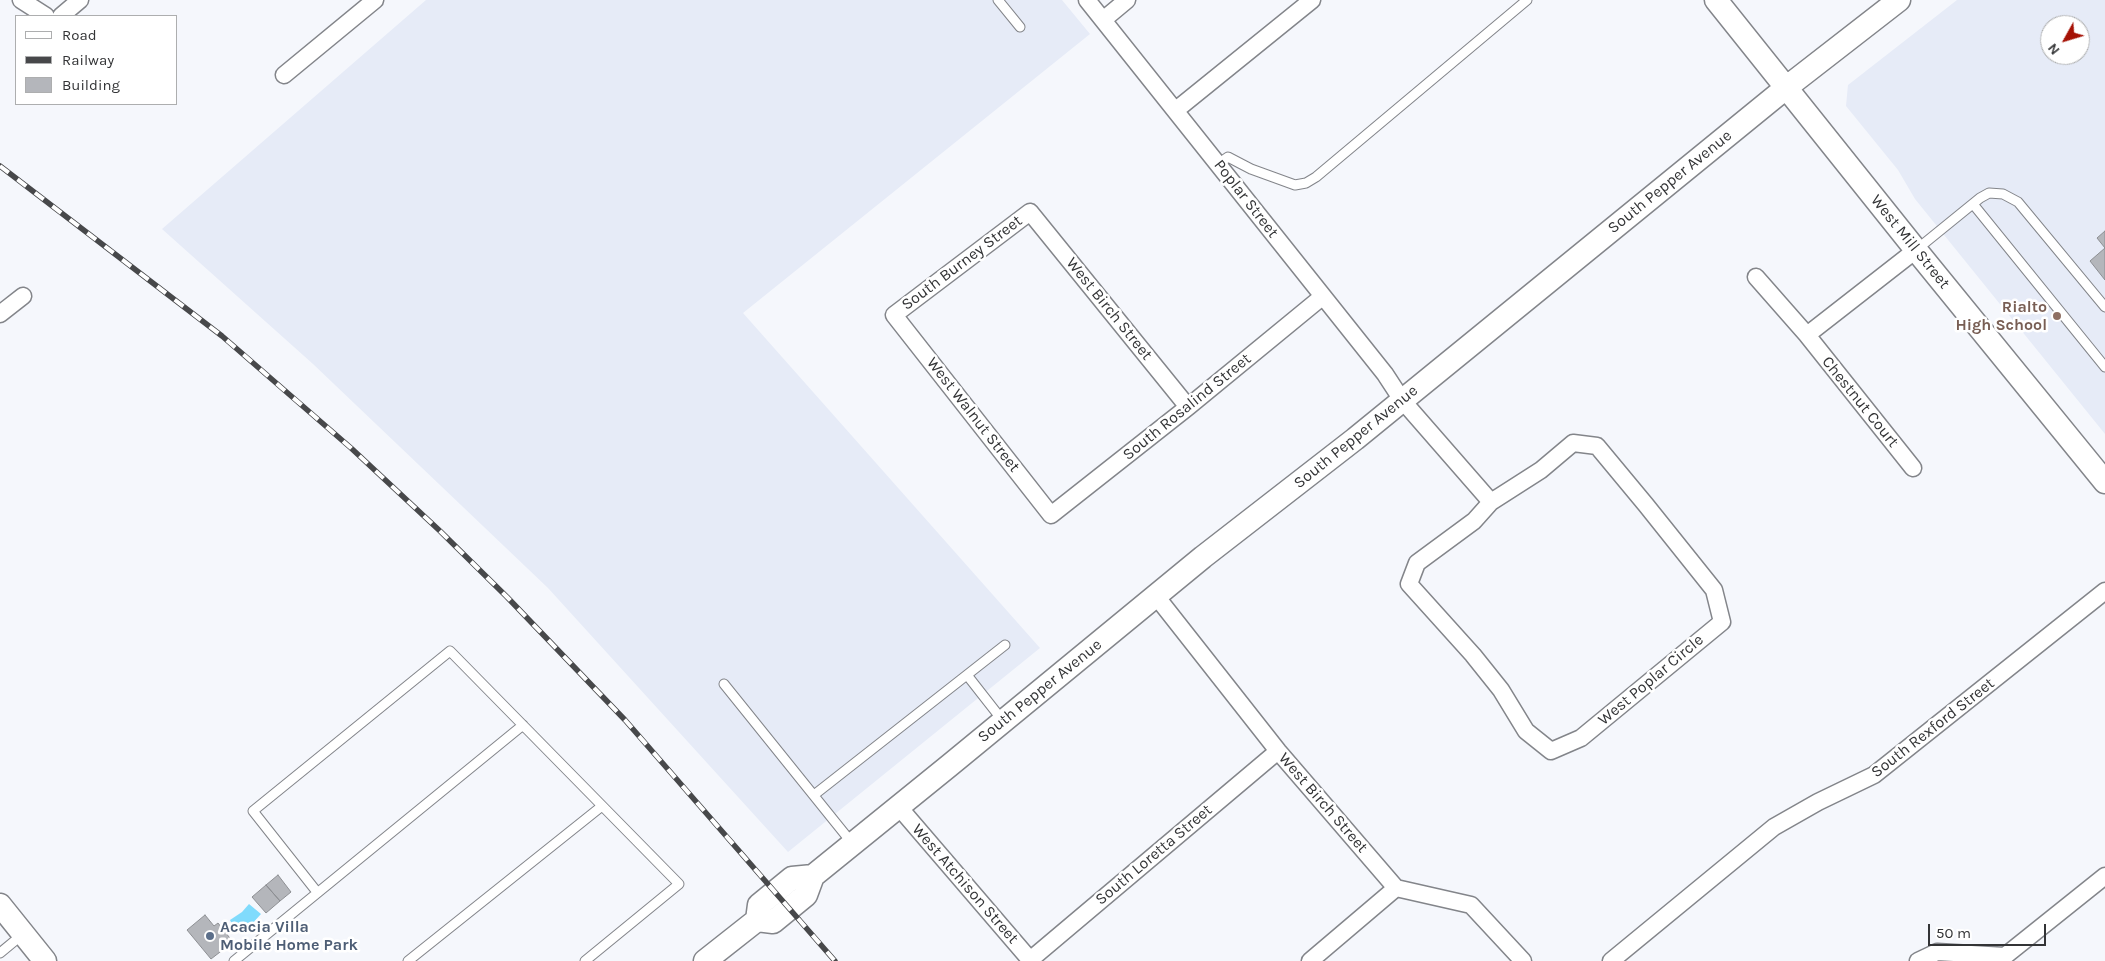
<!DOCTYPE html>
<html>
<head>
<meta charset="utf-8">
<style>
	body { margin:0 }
	#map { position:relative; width:2105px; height:961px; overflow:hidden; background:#f5f7fc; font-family:Karla,sans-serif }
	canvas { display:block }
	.legend { position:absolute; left:15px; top:15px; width:162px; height:90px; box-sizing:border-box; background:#fff; border:1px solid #adaeaf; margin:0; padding:6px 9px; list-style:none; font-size:15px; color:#333436 }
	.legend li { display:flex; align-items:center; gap:10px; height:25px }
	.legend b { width:25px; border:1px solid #adaeaf }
	.north { position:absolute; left:2040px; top:15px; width:50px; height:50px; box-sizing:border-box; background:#fff; border:1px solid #adaeaf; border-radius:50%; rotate:231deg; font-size:14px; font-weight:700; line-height:20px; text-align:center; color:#333436 }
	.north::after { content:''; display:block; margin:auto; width:18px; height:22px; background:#a51105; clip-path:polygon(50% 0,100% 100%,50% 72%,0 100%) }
	.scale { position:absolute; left:1928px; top:924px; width:118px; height:22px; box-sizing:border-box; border:2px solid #333436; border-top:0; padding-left:6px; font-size:15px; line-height:18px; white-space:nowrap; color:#333436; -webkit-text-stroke:4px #fff; paint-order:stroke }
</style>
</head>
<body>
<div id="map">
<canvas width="2105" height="961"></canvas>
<ul class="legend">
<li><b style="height:6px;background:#fff"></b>Road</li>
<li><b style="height:6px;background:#47484a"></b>Railway</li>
<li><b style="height:14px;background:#b4b6bb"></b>Building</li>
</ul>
<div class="north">N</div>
<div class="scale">50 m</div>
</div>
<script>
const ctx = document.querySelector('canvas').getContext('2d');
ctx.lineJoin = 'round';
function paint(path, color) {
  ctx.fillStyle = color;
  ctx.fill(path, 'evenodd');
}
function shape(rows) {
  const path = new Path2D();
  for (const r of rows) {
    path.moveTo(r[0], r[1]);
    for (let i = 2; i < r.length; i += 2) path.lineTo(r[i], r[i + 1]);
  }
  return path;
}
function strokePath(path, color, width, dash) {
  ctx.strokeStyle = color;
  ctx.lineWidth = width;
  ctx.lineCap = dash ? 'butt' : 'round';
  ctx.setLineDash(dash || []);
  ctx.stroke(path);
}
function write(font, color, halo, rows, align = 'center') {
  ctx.font = font + ' Karla,sans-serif';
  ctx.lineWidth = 5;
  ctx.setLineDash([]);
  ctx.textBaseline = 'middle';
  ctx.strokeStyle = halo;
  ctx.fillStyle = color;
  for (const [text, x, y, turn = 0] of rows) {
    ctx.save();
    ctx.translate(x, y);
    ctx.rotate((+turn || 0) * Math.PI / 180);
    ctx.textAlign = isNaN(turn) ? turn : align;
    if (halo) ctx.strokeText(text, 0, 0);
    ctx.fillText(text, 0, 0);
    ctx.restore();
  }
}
const built = shape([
	[426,0,1062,0,1090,34,743,313,1040,648,788,852,548,588,313,364,162,229],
	[1957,0,2105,0,2105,434,1915,199,1898,170,1846,106,1848,85],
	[2050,25,2080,25,2080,55,2050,55]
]);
const water = shape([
	[249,904,261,914,251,925,239,933,236,932,230,920,242,912]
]);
const building = shape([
	[2105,231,2105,248,2097,238,2105,231],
	[2105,248,2105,280,2090,261,2105,248],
	[278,875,291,892,280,901,266,885,278,875],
	[266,885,280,901,266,913,252,897,266,885],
	[205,915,214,926,218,923,233,942,211,959,187,930,205,915]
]);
const lane = shape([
	[998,0,1020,27],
	[1218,164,1228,157,1251,169,1295,185,1306,183,1316,177,1527,0],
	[1973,204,2105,367],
	[1916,250,1980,198,1989,193,2003,194,2018,202,2105,307],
	[967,675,1003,721],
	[724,684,852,843],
	[814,795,1005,645],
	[317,892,253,811,450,651,679,884,585,961],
	[0,953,23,934],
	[234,961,523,725],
	[408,961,602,806]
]);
const street = shape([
	[21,0,46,16],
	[1087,0,1385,374,1402,400,1491,502],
	[61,16,80,0],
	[1103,20,1127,0],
	[284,75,375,0],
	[1176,110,1312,0],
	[1756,277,1807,335,1913,468],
	[0,314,23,296],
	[1807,335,1916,250],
	[1188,407,1030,212,894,315,1051,515,1188,407,1322,297],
	[1573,443,1597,446,1646,505,1714,590,1722,622,1581,738,1551,751,1526,731,1501,690,1473,655,1409,584,1417,563,1474,521,1491,502,1541,470,1573,443],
	[1156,596,1278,751,1396,888,1471,905,1523,961],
	[898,806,1031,961],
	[2005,956,2105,876],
	[1030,960,1278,751],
	[1310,961,1396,888],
	[1611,961,1774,827,1818,802,1874,775,2105,591],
	[1918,961,1937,952,2005,956]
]);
const secondary = shape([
	[1716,0,1916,250,2105,482],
	[0,905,45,961],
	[757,920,773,922,806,895,813,876,950,765,1203,557,1355,439,1787,87,1899,0],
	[705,961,757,920,759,905,792,878,813,876]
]);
const rail = shape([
	[0,166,222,336,351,448,440,531,507,597,625,720,835,961]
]);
const markers = [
	[2057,316,5,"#8d6e63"],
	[210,936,5,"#5c6f8a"]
];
const streetNames = [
	["South Pepper Avenue",1670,182,-39],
	["Poplar Street",1246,199,52],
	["West Mill Street",1910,242,51],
	["South Burney Street",962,263,-37],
	["West Birch Street",1109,309,51],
	["Chestnut Court",1860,402,51],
	["South Rosalind Street",1187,407,-39],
	["West Walnut Street",973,415,52],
	["South Pepper Avenue",1356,437,-39],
	["West Poplar Circle",1651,680,-40],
	["South Pepper Avenue",1040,691,-39],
	["South Rexford Street",1933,728,-38],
	["West Birch Street",1323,803,49],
	["South Loretta Street",1154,855,-40],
	["West Atchison Street",965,884,49]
];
const educationNames = [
	["Rialto",2047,307],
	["High School",2047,325]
];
const serviceNames = [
	["Acacia Villa",220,927],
	["Mobile Home Park",220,945]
];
paint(built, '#e6ebf7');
paint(water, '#80dbfc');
paint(building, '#b4b6bb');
strokePath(building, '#8d8f93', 1);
strokePath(lane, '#83858a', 11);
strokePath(street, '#83858a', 19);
strokePath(secondary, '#83858a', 25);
strokePath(lane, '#fff', 9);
strokePath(street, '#fff', 16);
strokePath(secondary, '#fff', 22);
strokePath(rail, '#47484a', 5.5);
strokePath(rail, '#fff', 4, [11]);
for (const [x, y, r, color] of markers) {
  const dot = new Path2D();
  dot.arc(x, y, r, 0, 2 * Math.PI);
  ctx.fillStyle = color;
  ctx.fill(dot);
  strokePath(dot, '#fff', 2);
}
write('16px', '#333436', '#fff', streetNames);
write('bold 16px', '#785e54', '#fff', educationNames, 'right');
write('bold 16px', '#4e5e75', '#fff', serviceNames, 'left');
</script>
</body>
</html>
